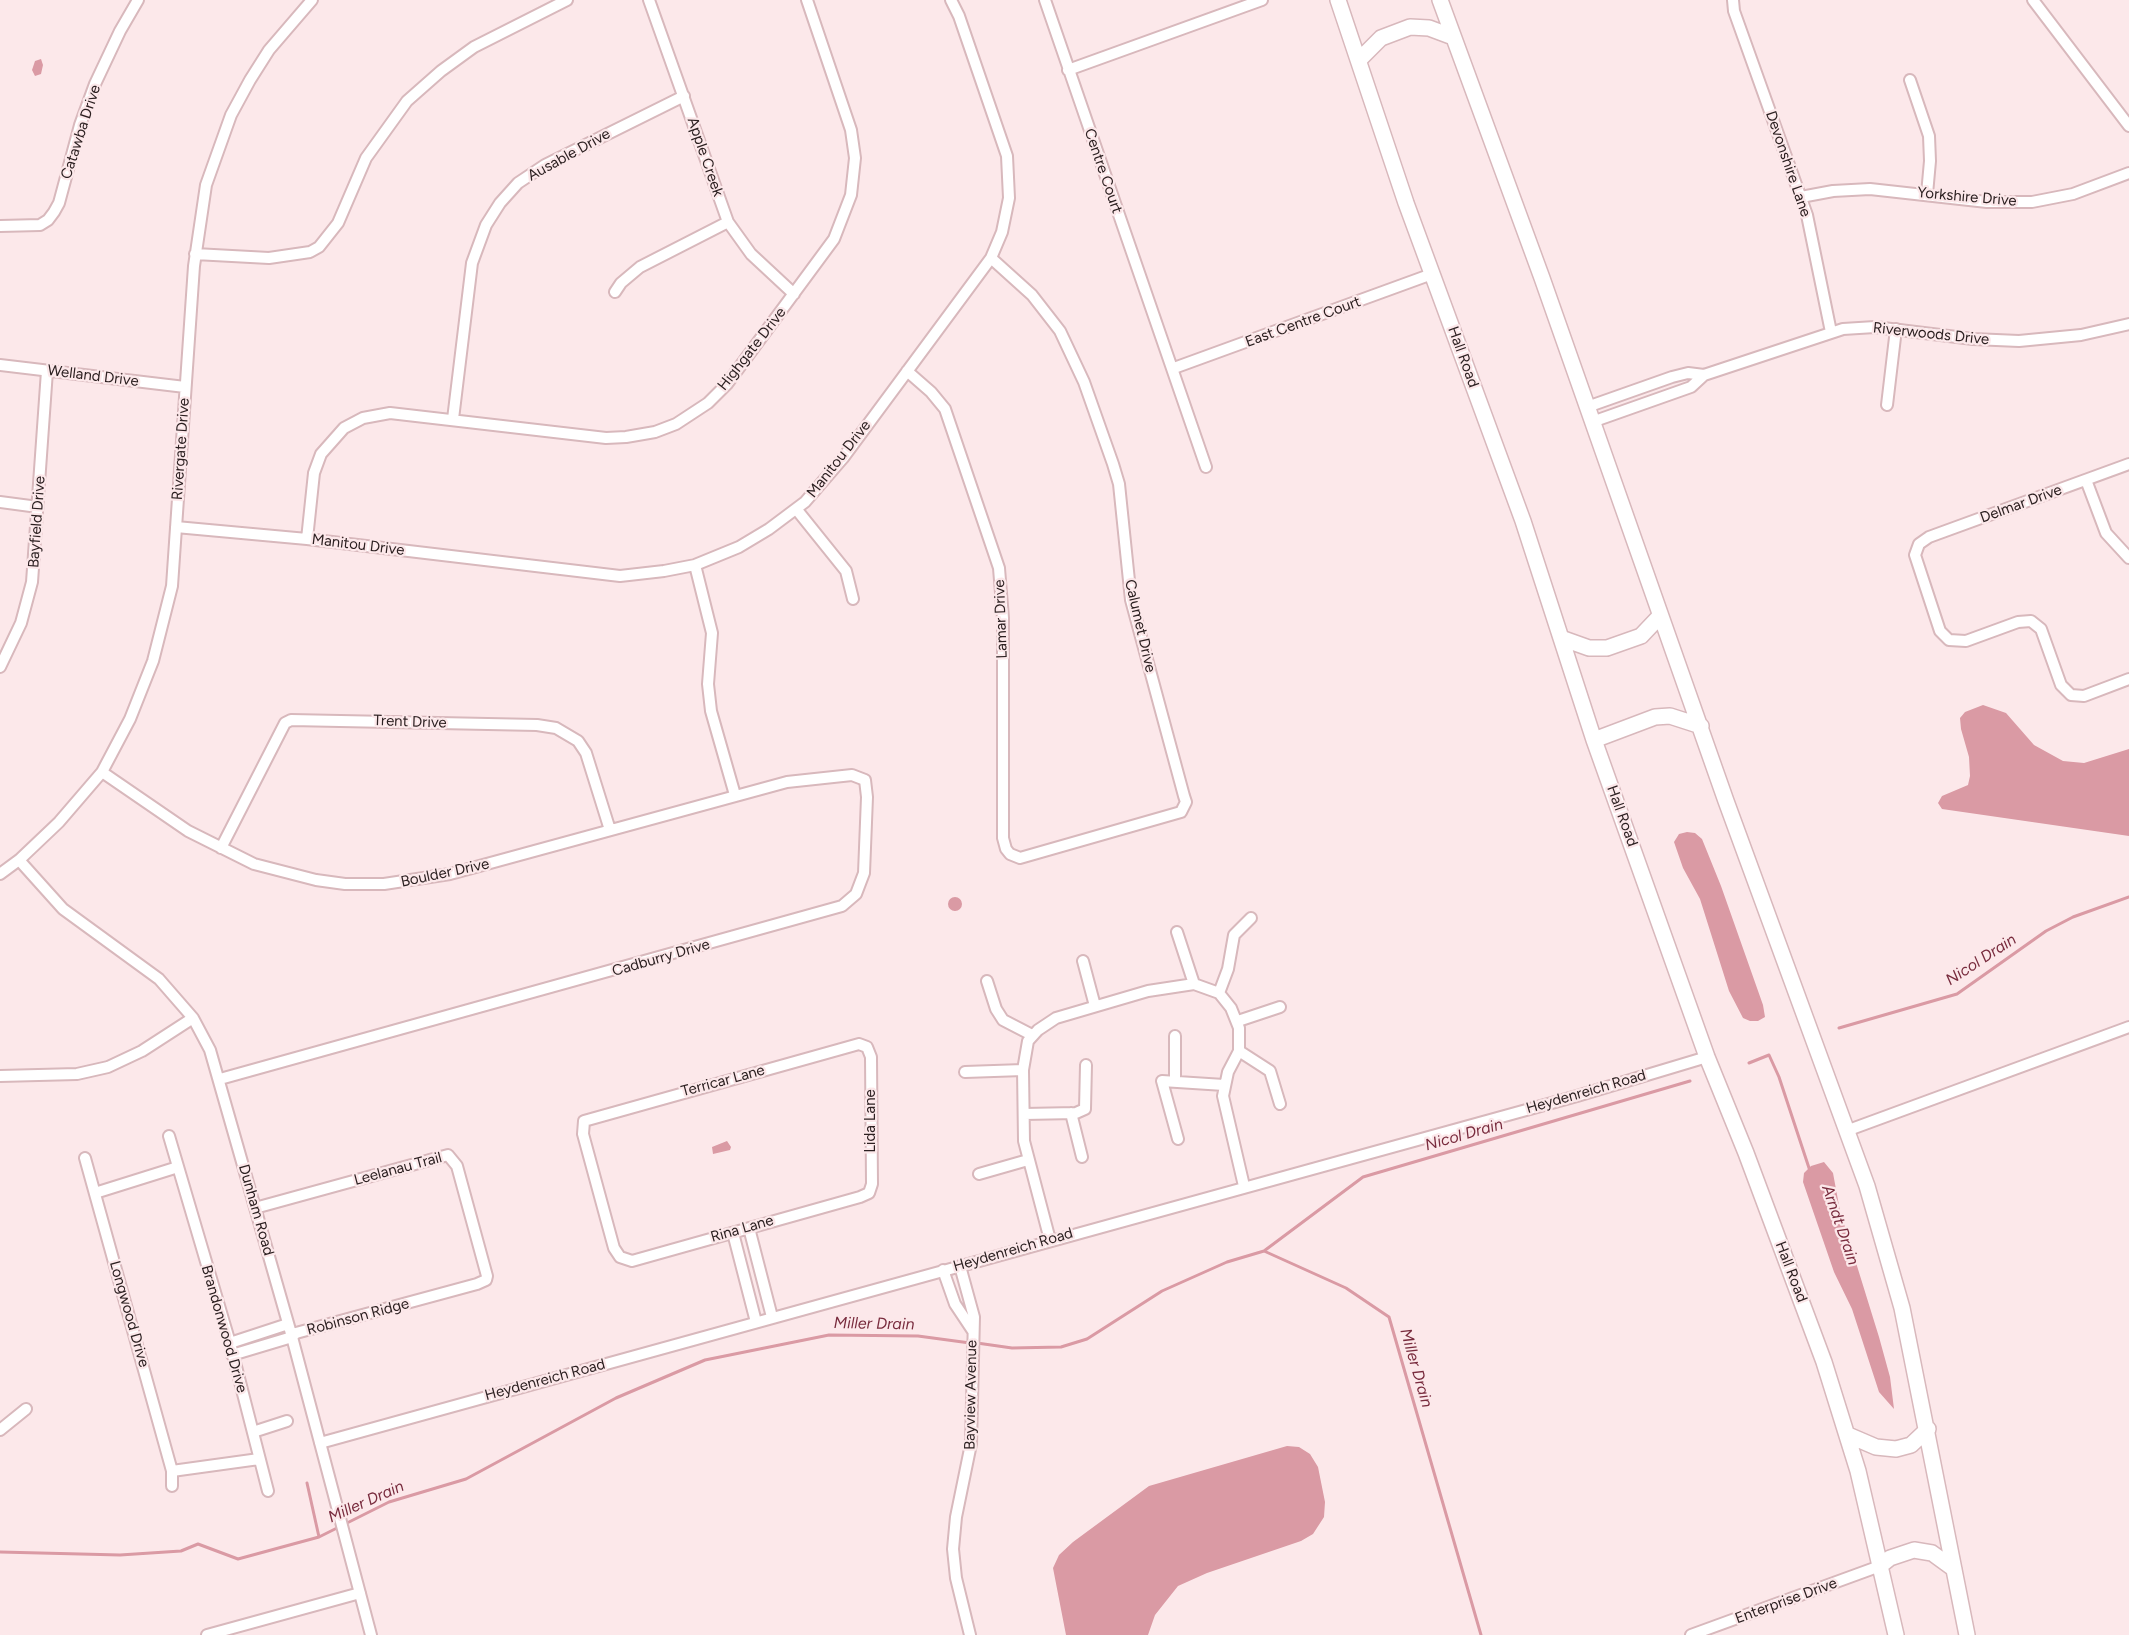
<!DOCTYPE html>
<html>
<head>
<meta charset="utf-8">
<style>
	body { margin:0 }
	canvas { display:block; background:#fce8ea }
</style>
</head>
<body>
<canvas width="2129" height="1635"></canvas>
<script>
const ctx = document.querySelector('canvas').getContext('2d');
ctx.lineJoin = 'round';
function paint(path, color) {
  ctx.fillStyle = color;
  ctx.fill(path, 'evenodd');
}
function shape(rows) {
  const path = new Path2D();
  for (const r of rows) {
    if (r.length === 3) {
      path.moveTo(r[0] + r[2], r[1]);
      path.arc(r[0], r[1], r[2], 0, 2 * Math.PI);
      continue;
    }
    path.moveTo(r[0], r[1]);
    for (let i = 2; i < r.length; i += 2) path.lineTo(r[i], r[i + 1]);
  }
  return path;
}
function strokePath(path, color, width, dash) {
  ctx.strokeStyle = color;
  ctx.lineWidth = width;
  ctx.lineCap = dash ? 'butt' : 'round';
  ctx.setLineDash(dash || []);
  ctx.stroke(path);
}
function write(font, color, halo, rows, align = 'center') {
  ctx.font = font + ' Figtree,sans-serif';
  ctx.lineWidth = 4.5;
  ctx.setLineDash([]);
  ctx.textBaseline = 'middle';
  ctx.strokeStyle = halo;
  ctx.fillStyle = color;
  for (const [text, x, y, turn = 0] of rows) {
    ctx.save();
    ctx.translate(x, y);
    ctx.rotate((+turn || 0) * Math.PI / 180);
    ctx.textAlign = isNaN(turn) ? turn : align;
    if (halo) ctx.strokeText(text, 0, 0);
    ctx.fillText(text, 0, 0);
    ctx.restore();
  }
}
const water = shape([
	[41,59,43,65,41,74,35,76,32,70,35,61],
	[1983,705,2006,713,2034,745,2063,761,2084,763,2129,749,2129,836,1942,809,1938,803,1942,796,1968,785,1970,776,1969,757,1961,729,1960,718,1965,712],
	[1687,832,1695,833,1702,839,1721,886,1763,1005,1765,1017,1758,1021,1750,1021,1743,1018,1729,991,1700,899,1683,868,1674,842,1679,834],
	[955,904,7],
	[727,1141,731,1147,730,1150,713,1154,712,1147],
	[1824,1162,1833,1173,1840,1211,1879,1337,1890,1377,1894,1409,1879,1392,1852,1309,1834,1272,1803,1182,1804,1173,1811,1166],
	[1287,1446,1299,1447,1310,1454,1318,1467,1325,1502,1324,1517,1313,1534,1301,1541,1207,1573,1178,1586,1155,1615,1148,1635,1066,1635,1053,1568,1059,1555,1073,1542,1149,1486]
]);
const stream = shape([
	[1839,1028,1957,994,2046,931,2073,917,2129,897],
	[1749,1063,1769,1055,1779,1077,1810,1171],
	[1264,1251,1346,1288,1389,1317,1481,1635],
	[977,1343,1012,1348,1061,1347,1087,1339,1162,1291,1227,1262,1264,1251,1363,1177,1690,1081],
	[307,1483,319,1537],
	[345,1524,389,1502,466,1479,616,1398,705,1360,829,1335,918,1336,970,1343],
	[0,1552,120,1555,181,1551,198,1544,238,1559,319,1537,339,1527]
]);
const minor = shape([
	[649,0,728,222,751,254,794,294],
	[1045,0,1206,467],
	[1733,0,1734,11,1807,215,1831,332],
	[2033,0,2129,126],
	[1068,70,1262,0],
	[1910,80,1929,136,1930,161,1927,194],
	[1801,197,1833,191,1870,189,1987,202,2032,202,2073,194,2129,173],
	[0,226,40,225,48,220,54,212,59,203,80,125,95,84,120,31,138,0],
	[195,254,269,258,310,252,319,247,338,223,366,158,407,101,441,71,474,47,567,0],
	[615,292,621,283,640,267,728,222],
	[0,365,185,387],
	[1174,368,1432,274],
	[907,371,931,392,945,409,999,568,1003,618,1003,838,1006,849,1010,854,1020,858,1181,812,1186,802,1184,796,1131,600,1119,484,1113,464,1084,382,1060,331,1032,295,991,258],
	[1887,405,1896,329],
	[1587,407,1672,377,1688,373,1704,375],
	[453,419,472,263,486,225,500,203,518,183,545,165,684,96],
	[1592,422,1691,387,1704,375,1843,329,1875,327,1973,339,2019,341,2081,335,2129,324],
	[2129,464,1929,537,1919,544,1915,555,1940,631,1949,640,1966,641,2018,622,2031,621,2041,629,2061,685,2071,695,2084,696,2129,679],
	[2086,480,2106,533,2129,558],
	[0,502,38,507],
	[797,510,846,571,853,599],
	[176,527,307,539,620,576,664,571,695,565,739,547,769,529,805,502,843,458,991,258,1002,232,1009,198,1007,156,959,16,951,0],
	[307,539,314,473,321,454,344,428,363,418,390,413,606,438,626,437,655,432,676,424,708,403,727,384,834,239,851,195,855,158,851,130,807,0],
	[695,565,712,633,708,684,711,711,735,795],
	[0,667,21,623,32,582,47,371],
	[102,772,188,831,254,864,316,880,345,884,384,884,450,874,787,782,852,775,865,780,867,797,864,873,856,894,842,906,220,1079],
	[221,848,285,723,291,720,537,725,556,728,578,741,586,753,610,830],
	[19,860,63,909,159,979,193,1018,210,1050,292,1337,371,1635],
	[0,874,19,860,59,822,102,772,130,719,153,661,172,586,194,266,206,185,231,115,250,80,269,50,312,0],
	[1177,932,1194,984],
	[1083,961,1095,1006],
	[987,981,996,1009,1003,1020,1032,1035],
	[1238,1021,1280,1007],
	[1175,1036,1175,1082],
	[859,1044,867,1047,871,1057,872,1184,869,1193,860,1197,632,1261,620,1257,614,1248,583,1134,584,1121,859,1044],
	[1239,1051,1270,1071,1280,1104],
	[965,1072,1023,1070],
	[0,1076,77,1074,108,1067,142,1051,193,1018],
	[1071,1113,1082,1157],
	[1024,1114,1076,1113,1085,1109,1086,1065],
	[1846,1131,2129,1027],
	[169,1136,230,1343,268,1491],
	[1178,1139,1162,1081,1224,1085],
	[85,1158,172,1471,172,1486],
	[979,1174,1028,1160],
	[1244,1186,1223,1096,1228,1072,1239,1051,1239,1028,1231,1008,1219,993,1228,969,1234,935,1251,918],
	[95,1193,178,1167],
	[749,1228,772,1317],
	[733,1233,756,1322],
	[1050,1240,1024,1141,1023,1070,1028,1041,1038,1030,1056,1018,1148,991,1194,984,1219,993],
	[960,1266,974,1317,971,1444,956,1517,953,1549,956,1578,970,1635],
	[943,1270,955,1304,973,1331],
	[230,1343,288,1324],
	[232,1355,292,1337,296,1333,477,1284,486,1280,487,1276,457,1166,448,1155,255,1208],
	[0,1430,26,1409],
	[253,1432,287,1421],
	[320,1443,1577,1096,1707,1057],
	[172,1471,259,1459],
	[207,1635,360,1593],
	[1691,1635,1880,1566]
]);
const highway = shape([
	[1338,0,1406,203,1523,521,1594,740,1707,1057,1746,1153,1824,1362,1858,1471,1896,1635],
	[1440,0,1542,278,1726,801,1867,1186,1902,1308,1967,1635],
	[1360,59,1381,38,1410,27,1429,28,1453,37],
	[1561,638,1589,648,1607,648,1641,636,1660,616],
	[1594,740,1655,717,1670,716,1701,726],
	[1848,1435,1876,1447,1896,1449,1911,1445,1928,1429],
	[1880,1566,1890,1558,1914,1550,1932,1553,1954,1569]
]);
const streetNames = [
	["Catawba Drive",81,132,-72],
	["Ausable Drive",569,155,-29],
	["Apple Creek",705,157,71],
	["Devonshire Lane",1788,164,71],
	["Centre Court",1103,171,71],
	["Yorkshire Drive",1967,197,5],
	["East Centre Court",1303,322,-20],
	["Riverwoods Drive",1931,334,6],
	["Highgate Drive",752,349,-52],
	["Hall Road",1463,357,70],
	["Welland Drive",93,376,7],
	["Rivergate Drive",181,449,-86],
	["Manitou Drive",839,459,-52],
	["Delmar Drive",2021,504,-20],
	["Bayfield Drive",37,522,-86],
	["Manitou Drive",358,545,7],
	["Lamar Drive",1001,619,-92],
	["Calumet Drive",1140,626,77],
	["Trent Drive",410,722,2],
	["Hall Road",1622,816,70],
	["Boulder Drive",445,873,-12],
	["Cadburry Drive",661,958,-16],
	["Terricar Lane",723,1081,-15],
	["Heydenreich Road",1586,1092,-16],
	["Lida Lane",871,1121,-90],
	["Leelanau Trail",398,1169,-15],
	["Dunham Road",256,1210,74],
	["Rina Lane",742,1229,-16],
	["Heydenreich Road",1013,1250,-16],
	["Hall Road",1791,1272,69],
	["Longwood Drive",129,1314,74],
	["Robinson Ridge",358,1317,-15],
	["Brandonwood Drive",224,1329,74],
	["Heydenreich Road",545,1380,-15],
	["Bayview Avenue",971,1395,-89],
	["Enterprise Drive",1786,1601,-20]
];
const waterNames = [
	["Nicol Drain",1981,960,-33],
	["Nicol Drain",1464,1135,-16],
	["Arndt Drain",1840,1225,71],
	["Miller Drain",874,1324,1],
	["Miller Drain",1416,1368,74],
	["Miller Drain",366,1502,-24]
];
paint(water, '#da9aa4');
strokePath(stream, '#da9aa4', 3);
strokePath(minor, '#d8b8bc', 14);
strokePath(highway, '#d8b8bc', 18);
strokePath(minor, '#fff', 10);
strokePath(highway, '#fff', 15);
write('15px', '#2c2021', '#fce8ea', streetNames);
write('italic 16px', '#782b3d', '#fce8ea', waterNames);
</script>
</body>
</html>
